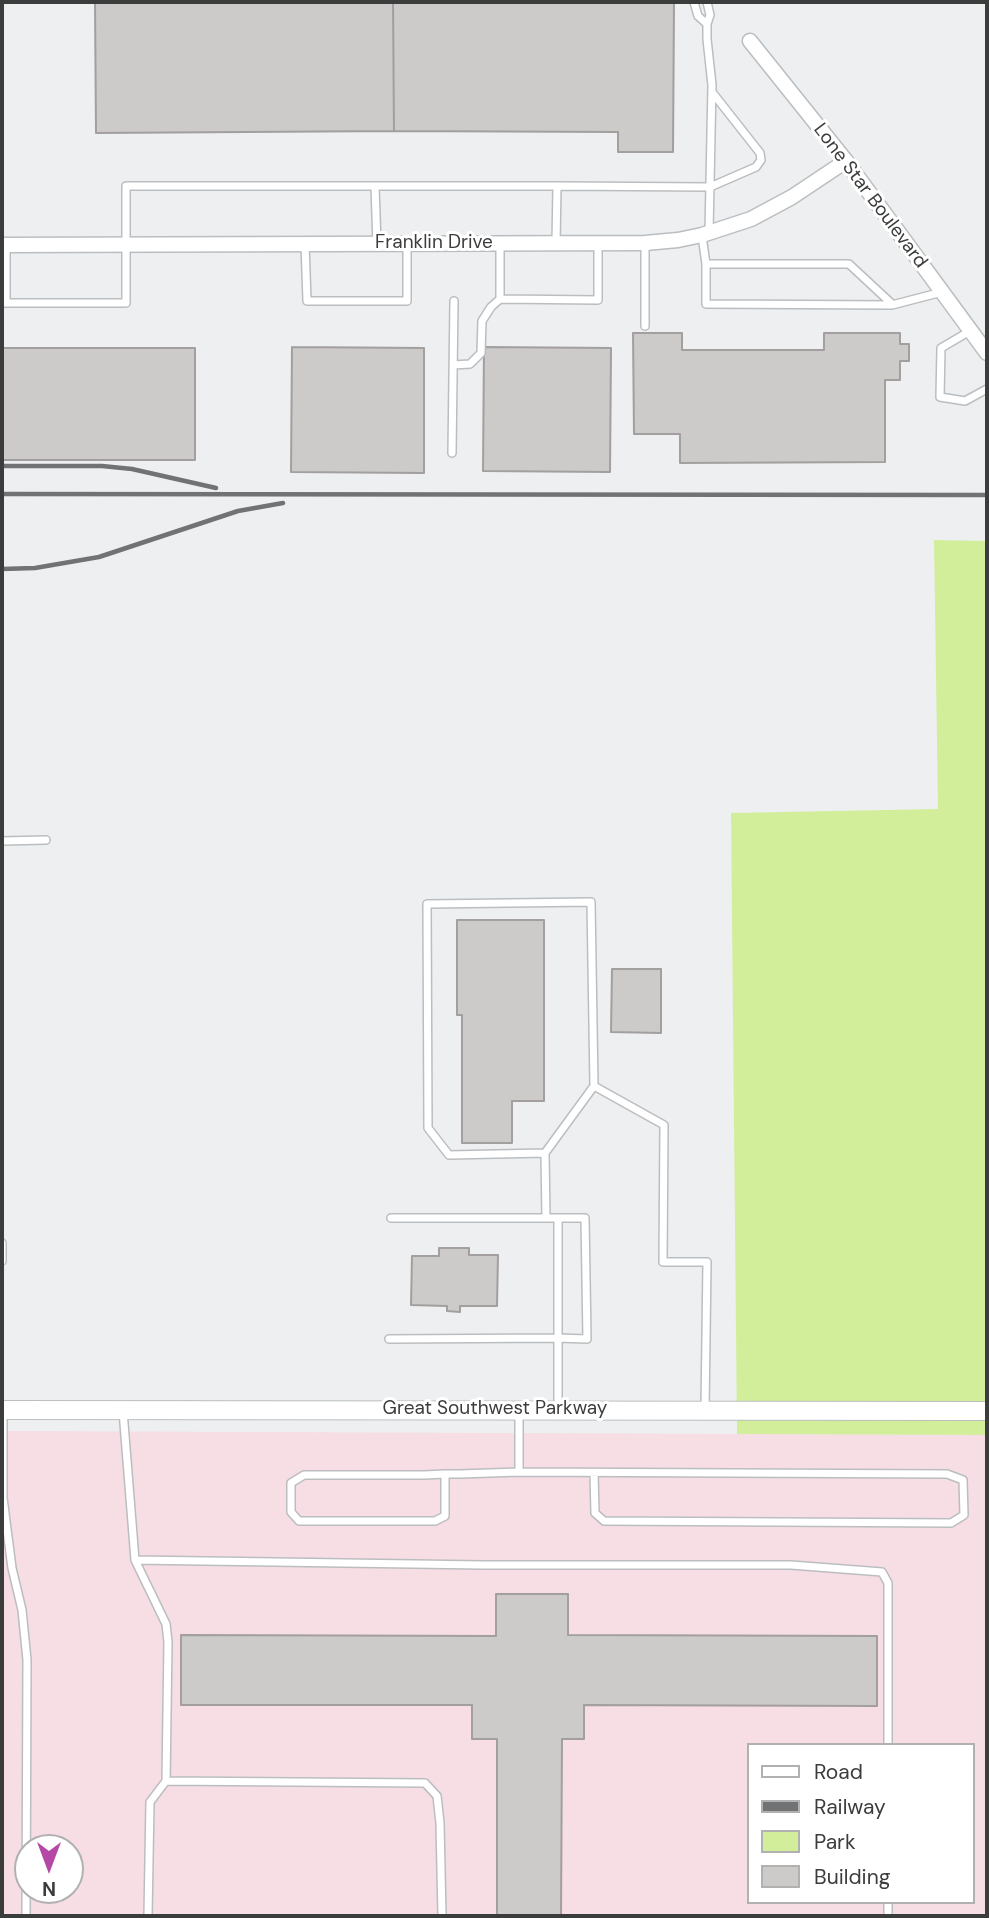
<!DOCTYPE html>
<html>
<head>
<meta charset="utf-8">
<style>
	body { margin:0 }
	#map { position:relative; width:989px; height:1918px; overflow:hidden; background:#edeff1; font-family:"DM Sans",sans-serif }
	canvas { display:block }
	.frame { position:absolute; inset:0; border:4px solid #3b3c3c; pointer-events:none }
	.legend { position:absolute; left:747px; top:1743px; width:228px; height:161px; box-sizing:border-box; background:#fff; border:2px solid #b1b1b1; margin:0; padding:9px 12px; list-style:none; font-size:21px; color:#3b3c3c }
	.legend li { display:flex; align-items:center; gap:14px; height:35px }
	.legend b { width:35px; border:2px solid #b1b1b1 }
	.north { position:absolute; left:14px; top:1834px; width:70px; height:70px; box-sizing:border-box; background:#fff; border:2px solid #b1b1b1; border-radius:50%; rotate:180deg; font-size:19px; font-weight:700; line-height:28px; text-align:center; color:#3b3c3c }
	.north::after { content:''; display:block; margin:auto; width:24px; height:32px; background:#b548a6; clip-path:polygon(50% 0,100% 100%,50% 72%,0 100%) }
</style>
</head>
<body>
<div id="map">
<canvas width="989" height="1918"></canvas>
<div class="frame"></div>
<ul class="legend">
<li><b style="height:9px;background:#fff"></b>Road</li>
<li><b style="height:9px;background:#717273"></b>Railway</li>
<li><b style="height:19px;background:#d3ee9b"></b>Park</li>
<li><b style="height:19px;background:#cdcaca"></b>Building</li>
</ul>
<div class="north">N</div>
</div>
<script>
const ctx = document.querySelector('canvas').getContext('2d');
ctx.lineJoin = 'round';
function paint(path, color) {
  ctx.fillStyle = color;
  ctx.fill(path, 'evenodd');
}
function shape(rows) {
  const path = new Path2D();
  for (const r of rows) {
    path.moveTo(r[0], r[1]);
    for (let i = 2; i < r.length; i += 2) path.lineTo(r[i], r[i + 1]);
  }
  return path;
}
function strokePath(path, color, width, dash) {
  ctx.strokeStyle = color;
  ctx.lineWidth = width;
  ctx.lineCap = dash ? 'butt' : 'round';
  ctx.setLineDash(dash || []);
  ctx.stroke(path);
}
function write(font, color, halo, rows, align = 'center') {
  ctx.font = font + ' "DM Sans",sans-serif';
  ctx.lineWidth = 6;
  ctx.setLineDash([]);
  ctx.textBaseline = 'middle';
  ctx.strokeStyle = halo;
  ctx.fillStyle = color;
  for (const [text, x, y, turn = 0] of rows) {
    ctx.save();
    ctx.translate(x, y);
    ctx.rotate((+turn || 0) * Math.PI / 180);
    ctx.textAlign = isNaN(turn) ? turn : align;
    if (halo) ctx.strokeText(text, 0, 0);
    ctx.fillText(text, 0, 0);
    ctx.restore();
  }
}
const industrial = shape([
	[2,1431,987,1435,987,1916,2,1916],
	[749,1745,973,1745,973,1902,749,1902],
	[28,1848,70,1848,70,1890,28,1890]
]);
const green = shape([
	[934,540,987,541,987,1435,737,1434,731,813,938,809]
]);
const building = shape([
	[95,2,393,2,394,131,96,133,95,2],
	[393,2,674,2,673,152,618,152,618,132,394,131,393,2],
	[633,333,682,333,682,350,824,350,824,333,900,333,900,344,909,344,909,361,900,361,900,380,885,380,885,462,680,463,680,434,634,434,633,333],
	[292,347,424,348,424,473,291,472,292,347],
	[484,347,611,348,610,472,483,471,484,347],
	[2,348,195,348,195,460,2,460,2,348],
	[457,920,544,920,544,1101,512,1101,512,1143,462,1143,462,1015,457,1015,457,920],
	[612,969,661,969,661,1033,611,1032,612,969],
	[439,1248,469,1248,469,1255,498,1255,497,1306,460,1306,460,1312,447,1311,447,1306,411,1305,412,1256,439,1256,439,1248],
	[496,1594,568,1594,568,1635,877,1636,877,1706,584,1705,584,1739,562,1739,561,1916,497,1916,497,1739,472,1739,472,1705,181,1705,181,1635,496,1636,496,1594]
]);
const service = shape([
	[694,2,698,16,707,24],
	[707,2,710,15,707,24,707,39,712,85,709,232],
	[375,186,377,244],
	[557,186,710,187,756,167,761,160,760,153,712,92],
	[702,236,706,264,706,304,892,305,942,292],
	[645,243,645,326],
	[305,244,307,301,407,301,407,244],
	[500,244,500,299,598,300,598,243],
	[706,264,849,264,892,304],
	[2,303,126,303,126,186,557,186,556,243],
	[6,303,6,245],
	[970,331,941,348,940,397,965,401,987,389],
	[453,365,470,364,481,353,482,321,491,307,500,299],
	[452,453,454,301],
	[2,841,46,840],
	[594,1086,664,1125,663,1262,707,1262,705,1409],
	[545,1153,594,1086,591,902,427,904,428,1128,449,1155,545,1153,546,1218],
	[391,1218,558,1218,558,1338,587,1339,585,1218,558,1218],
	[2,1243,2,1261],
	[389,1339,558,1338,558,1408],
	[3,1411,3,1498,12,1568,22,1610,27,1660,26,1916],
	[123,1411,135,1560,166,1624,168,1642,166,1781,425,1783,437,1796,440,1823,442,1916],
	[519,1472,947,1474,963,1480,964,1515,951,1523,604,1521,595,1513,594,1473],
	[445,1474,445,1516,435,1521,299,1521,291,1512,291,1483,304,1475,424,1475,445,1474,460,1474,519,1472,519,1410],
	[135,1560,483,1565,791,1565,882,1572,888,1583,888,1745],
	[888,1902,888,1916],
	[148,1916,150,1802,166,1781]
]);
const minor = shape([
	[750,41,846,161,987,353],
	[2,245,645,243,678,240,702,235,751,219,792,197,846,161]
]);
const tertiary = shape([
	[2,1410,987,1411]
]);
const rail = shape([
	[2,466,102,466,132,469,216,488],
	[2,494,987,495],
	[2,569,35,568,99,557,238,511,283,503]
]);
const streetNames = [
	["Lone Star Boulevard",870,196,53],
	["Franklin Drive",434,243],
	["Great Southwest Parkway",495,1409]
];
paint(industrial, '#f7dde4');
paint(green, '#d3ee9b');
paint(building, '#cdcaca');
strokePath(building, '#a29f9e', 2);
strokePath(service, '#bbbec0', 10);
strokePath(minor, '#bbbec0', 17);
strokePath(tertiary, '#bbbec0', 20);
strokePath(service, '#fff', 7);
strokePath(minor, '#fff', 14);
strokePath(tertiary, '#fff', 18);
strokePath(rail, '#717273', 4.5);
write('19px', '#3b3c3c', '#fff', streetNames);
</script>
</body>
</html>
